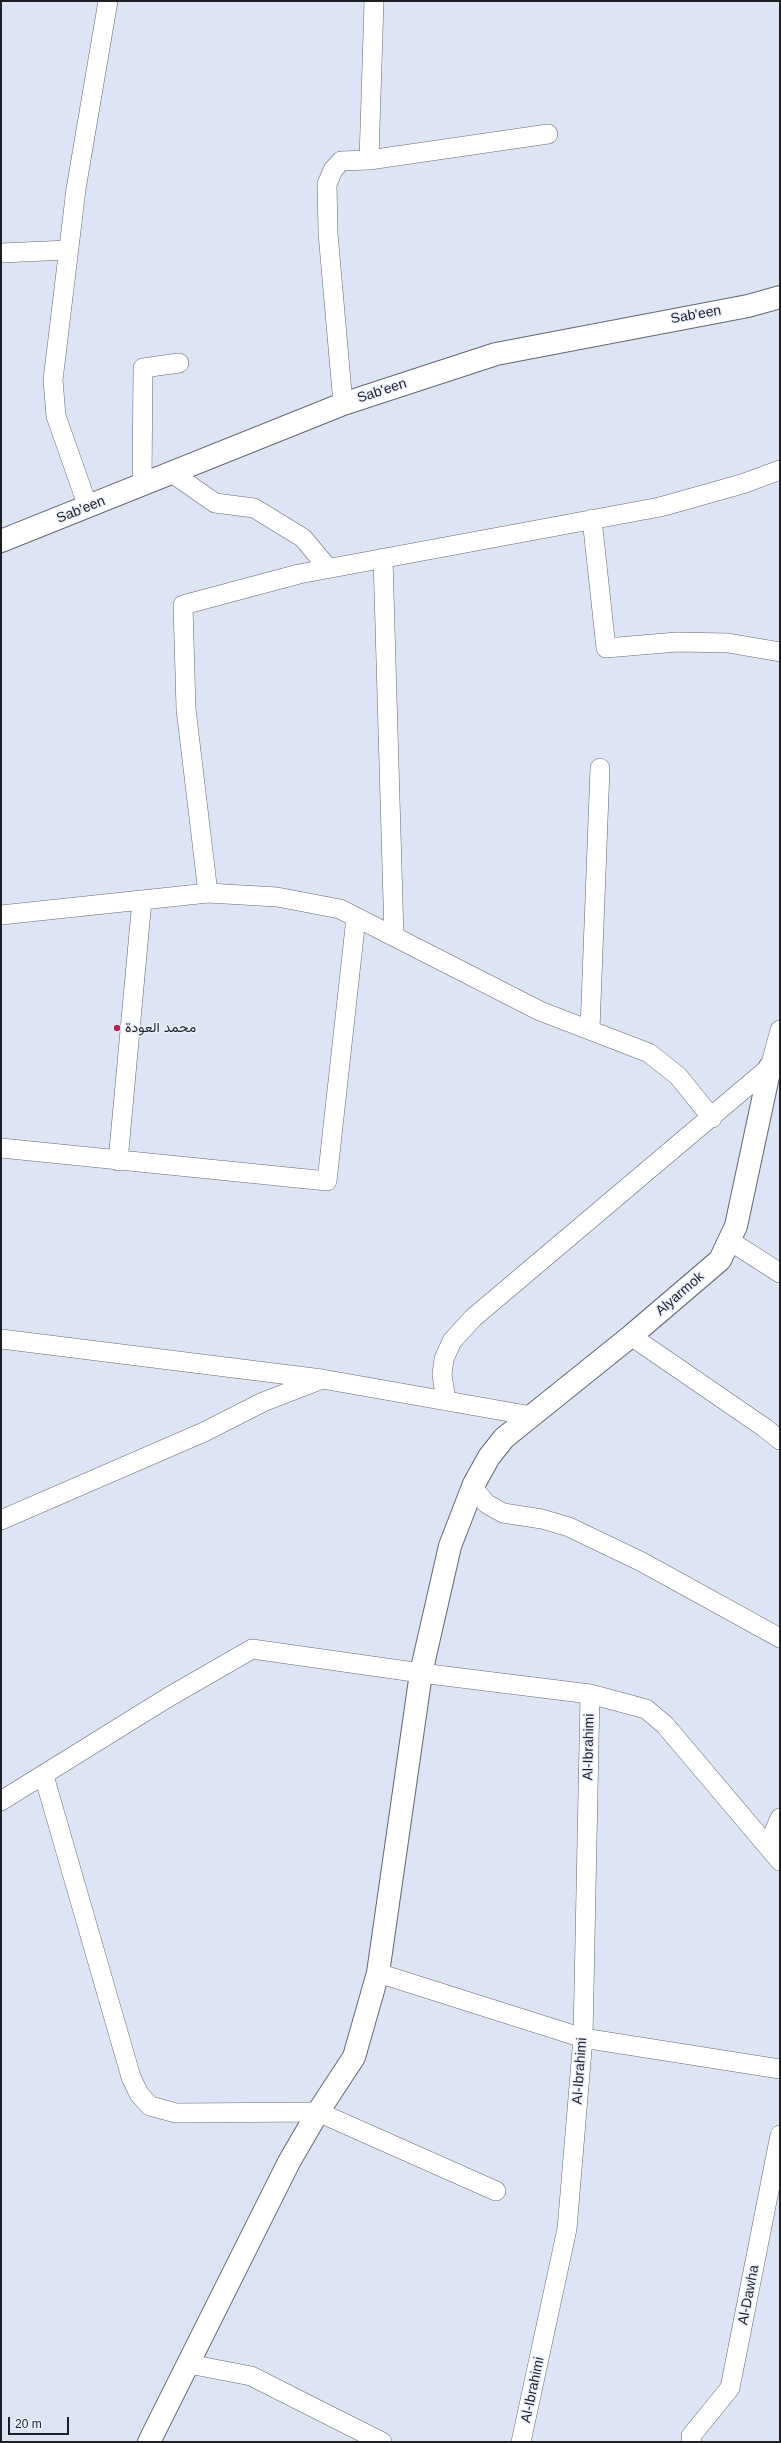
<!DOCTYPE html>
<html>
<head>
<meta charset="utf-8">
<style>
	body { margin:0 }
	#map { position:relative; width:781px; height:2443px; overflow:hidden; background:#dde4f4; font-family:Arial,sans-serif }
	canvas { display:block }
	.frame { position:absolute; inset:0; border:2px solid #1d1f25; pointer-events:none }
	.scale { position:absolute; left:8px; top:2417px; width:61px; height:18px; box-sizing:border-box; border:2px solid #1d1f25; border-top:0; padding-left:5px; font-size:12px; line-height:14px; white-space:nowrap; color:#1d1f25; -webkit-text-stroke:3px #ecf1fe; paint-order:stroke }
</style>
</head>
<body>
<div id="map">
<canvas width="781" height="2443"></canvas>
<div class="frame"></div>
<div class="scale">20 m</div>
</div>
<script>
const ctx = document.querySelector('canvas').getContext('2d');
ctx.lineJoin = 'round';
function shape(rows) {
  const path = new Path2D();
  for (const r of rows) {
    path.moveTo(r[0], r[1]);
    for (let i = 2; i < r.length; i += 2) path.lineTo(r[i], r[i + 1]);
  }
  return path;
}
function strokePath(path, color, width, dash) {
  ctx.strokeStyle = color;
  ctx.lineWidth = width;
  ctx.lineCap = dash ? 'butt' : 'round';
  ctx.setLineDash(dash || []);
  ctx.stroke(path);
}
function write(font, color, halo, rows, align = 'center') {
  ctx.font = font + ' Arial,Vazirmatn,sans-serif';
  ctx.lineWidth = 3;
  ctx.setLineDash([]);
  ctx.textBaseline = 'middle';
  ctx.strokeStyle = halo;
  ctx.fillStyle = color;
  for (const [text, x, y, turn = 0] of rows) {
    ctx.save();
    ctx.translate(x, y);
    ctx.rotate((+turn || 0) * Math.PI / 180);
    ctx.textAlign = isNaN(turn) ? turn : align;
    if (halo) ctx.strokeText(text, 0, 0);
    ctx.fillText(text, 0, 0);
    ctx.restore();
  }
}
const street = shape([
	[369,160,374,1],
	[1,253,68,250],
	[343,404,328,233,327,184,333,170,341,161,369,160,548,134],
	[172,473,215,503,254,508,303,538,328,568],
	[142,485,143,368,179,363],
	[88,507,56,416,53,380,76,189,108,1],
	[592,519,606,648,677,642,728,643,780,652],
	[383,558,394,936],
	[208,893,186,709,183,605,299,574,660,507,742,484,780,470],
	[1,915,208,893,277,897,340,909,540,1011,649,1053,678,1076,712,1118],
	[590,1029,600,768],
	[1,1148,327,1181,356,918],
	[118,1161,142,900],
	[730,1241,780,1273],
	[631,1336,765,1428,780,1440],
	[1,1339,322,1379,532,1416],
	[446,1401,442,1375,444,1359,452,1341,473,1318,770,1067,780,1030],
	[472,1487,487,1504,503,1513,542,1519,569,1527,642,1562,780,1638],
	[1,1520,204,1432,263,1402,320,1380],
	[44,1776,131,2077,139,2094,150,2106,176,2113,318,2112,496,2191],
	[1,1801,167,1698,252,1649,421,1673,590,1694,646,1709,665,1725,780,1861],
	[768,1846,780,1818],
	[378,1973,583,2038,780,2069],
	[189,2364,251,2376,382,2442],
	[521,2442,567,2229,583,2038,590,1694],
	[692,2442,691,2436,730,2388,780,2135]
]);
const secondary = shape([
	[1,541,343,404,496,354,748,306,780,297],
	[149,2442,289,2162,318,2112,354,2057,378,1973,421,1673,450,1546,474,1484,489,1457,504,1438,631,1336,720,1260,736,1226,770,1067]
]);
const markers = [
	[117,1028,4,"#b42559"]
];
const streetNames = [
	["Sab'een",696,315,-10],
	["Sab'een",382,391,-18],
	["Sab'een",81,510,-22],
	["Alyarmok",680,1294,-41],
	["Al-Ibrahimi",589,1747,-89],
	["Al-Ibrahimi",580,2071,-86],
	["Al-Dawha",749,2295,-79],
	["Al-Ibrahimi",533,2390,-78]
];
const poiNames = [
	["محمد العودة",125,1028]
];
strokePath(street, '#626775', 20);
strokePath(secondary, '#626775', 24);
strokePath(street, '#fff', 19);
strokePath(secondary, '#fff', 22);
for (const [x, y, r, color] of markers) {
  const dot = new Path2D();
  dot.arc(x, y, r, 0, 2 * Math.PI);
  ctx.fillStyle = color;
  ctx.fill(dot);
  strokePath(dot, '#ecf1fe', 1.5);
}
write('14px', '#1d1f25', '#ecf1fe', streetNames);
write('14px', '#1d1f25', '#ecf1fe', poiNames, 'left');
</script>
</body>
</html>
